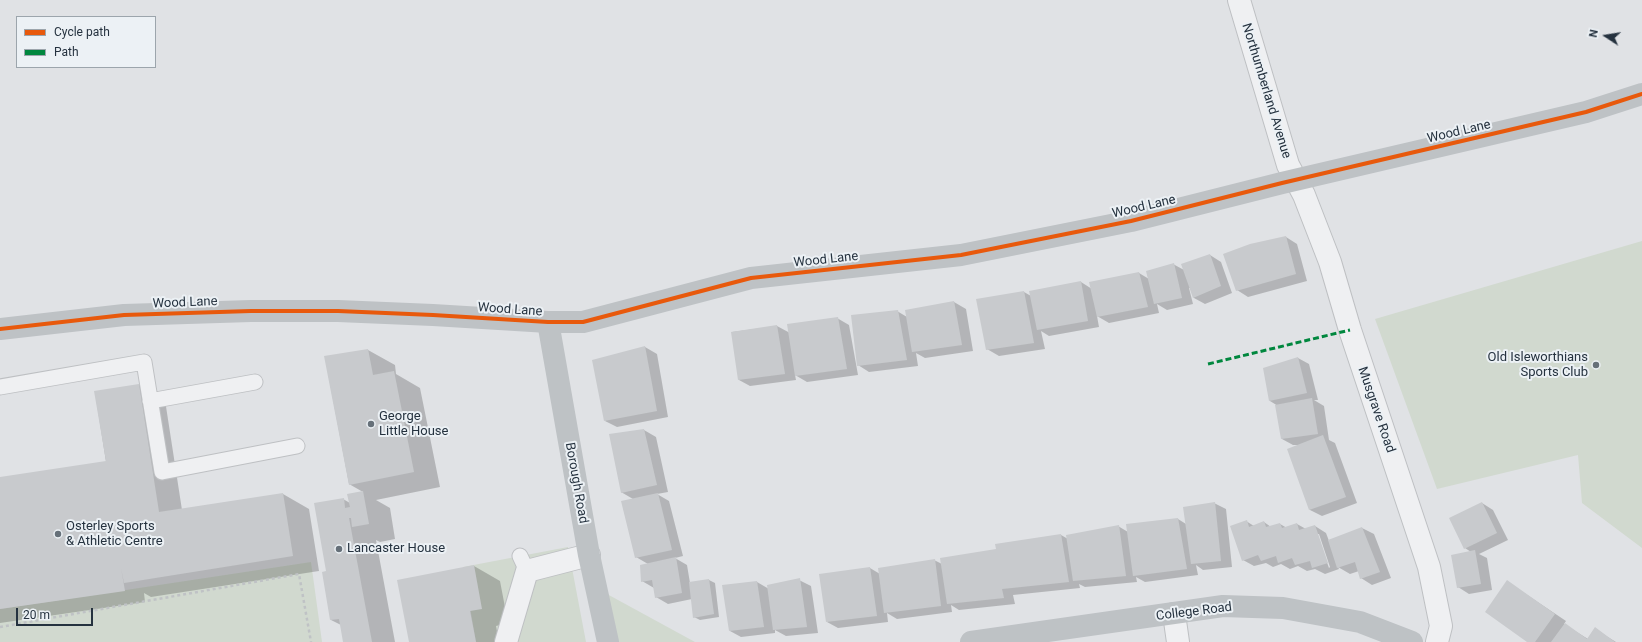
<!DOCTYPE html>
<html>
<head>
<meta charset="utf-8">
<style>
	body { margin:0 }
	#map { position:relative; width:1642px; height:642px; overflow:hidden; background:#e0e2e5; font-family:Roboto,sans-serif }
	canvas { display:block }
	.legend { position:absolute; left:16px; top:16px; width:140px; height:52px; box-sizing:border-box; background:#ecf1f5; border:1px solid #9ca5ac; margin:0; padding:5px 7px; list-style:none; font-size:12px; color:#25323f }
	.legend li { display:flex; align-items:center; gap:8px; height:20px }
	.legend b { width:20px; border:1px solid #9ca5ac }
	.north { position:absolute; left:1586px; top:16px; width:40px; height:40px; -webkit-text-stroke:3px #ecf1f5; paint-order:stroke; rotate:282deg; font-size:11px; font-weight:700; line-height:16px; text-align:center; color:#25323f }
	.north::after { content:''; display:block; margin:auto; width:14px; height:18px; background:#25323f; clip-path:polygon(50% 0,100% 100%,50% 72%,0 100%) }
	.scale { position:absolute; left:16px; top:608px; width:77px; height:18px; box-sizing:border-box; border:2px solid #25323f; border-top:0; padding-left:5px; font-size:12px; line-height:14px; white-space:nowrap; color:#25323f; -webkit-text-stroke:3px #ecf1f5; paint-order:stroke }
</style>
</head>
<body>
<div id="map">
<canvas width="1642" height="642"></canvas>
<ul class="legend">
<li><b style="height:5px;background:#e8590c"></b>Cycle path</li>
<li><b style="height:5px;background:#00873e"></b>Path</li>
</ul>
<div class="north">N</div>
<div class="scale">20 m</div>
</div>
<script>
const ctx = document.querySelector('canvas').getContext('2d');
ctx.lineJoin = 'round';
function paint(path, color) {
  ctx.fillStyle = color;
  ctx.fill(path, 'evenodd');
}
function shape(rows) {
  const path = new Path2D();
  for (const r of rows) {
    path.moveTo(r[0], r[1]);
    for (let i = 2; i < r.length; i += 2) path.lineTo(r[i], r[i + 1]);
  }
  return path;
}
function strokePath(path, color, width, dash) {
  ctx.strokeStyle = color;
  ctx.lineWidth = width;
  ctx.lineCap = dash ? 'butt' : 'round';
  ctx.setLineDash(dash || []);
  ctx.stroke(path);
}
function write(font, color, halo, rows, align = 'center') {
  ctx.font = font + ' Roboto,sans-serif';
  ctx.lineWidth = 4;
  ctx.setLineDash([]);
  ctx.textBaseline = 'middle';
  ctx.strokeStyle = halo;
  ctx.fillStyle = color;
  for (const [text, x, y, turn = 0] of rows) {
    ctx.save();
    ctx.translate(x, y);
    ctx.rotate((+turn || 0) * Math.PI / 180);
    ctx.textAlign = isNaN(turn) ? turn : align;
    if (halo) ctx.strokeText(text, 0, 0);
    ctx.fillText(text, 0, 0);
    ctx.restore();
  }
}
const green = shape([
	[1642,241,1642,548,1582,503,1578,455,1437,489,1375,319],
	[568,547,586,642,476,642,463,567],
	[311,562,322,642,0,642,0,609],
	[596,588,695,642,608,642]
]);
const shadow = shape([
	[1286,237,1297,244,1307,281,1248,297,1237,290],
	[1210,255,1221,262,1232,293,1205,304,1194,298,1190,288,1189,288,1193,304,1167,310,1157,304,1159,313,1109,323,1097,316,1099,327,1049,336,1041,331,1045,349,999,356,987,349,1024,292,1031,296,1081,282,1092,289,1139,273,1149,279,1173,264,1184,270],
	[954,302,966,309,973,351,925,358,916,353,918,366,869,372,858,365,897,311,907,317],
	[837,318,849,325,858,375,807,382,795,375,796,380,750,386,739,380,732,332,777,326,790,333],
	[645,347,657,354,668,417,617,427,605,421],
	[368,350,395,365,396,374,420,388,440,487,376,500,390,508,395,539,380,542,376,540,395,642,344,642,341,625,331,620,328,572,343,499,350,503,363,492,349,484,325,357],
	[1298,358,1309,364,1318,400,1314,400,1324,406,1329,440,1335,443,1357,503,1322,516,1310,510,1299,445,1293,445,1282,439,1278,406,1270,401,1264,369],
	[139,385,165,400,182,510,283,494,309,509,319,571,151,597,144,593,145,602,0,623,0,478,106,462,95,392],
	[644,430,656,437,668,492,657,494,669,501,683,556,675,558,687,565,690,583,709,580,715,583,719,617,700,620,694,617,692,599,668,604,656,597,654,588,642,581,648,564,636,557,633,499,621,492],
	[1214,503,1226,509,1232,567,1203,570,1196,565,1198,575,1145,582,1136,577,1137,582,1085,587,1079,584,1080,588,1013,595,1015,604,959,610,951,605,952,612,897,619,887,613,888,622,838,628,827,622,870,568,880,574,934,560,942,564,1061,535,1068,539,1118,526,1128,532,1178,519,1186,524],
	[1482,503,1493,510,1508,540,1479,554,1487,558,1492,590,1469,594,1458,587,1471,552,1465,548],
	[1246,521,1254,526,1264,522,1271,527,1280,524,1287,528,1297,524,1306,529,1315,526,1326,533,1329,541,1362,528,1374,534,1391,578,1372,585,1361,578,1359,571,1350,574,1338,567,1339,569,1325,574,1315,569,1307,571,1298,566,1290,569,1281,564,1273,567,1266,563,1254,566,1243,560],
	[1317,534,1319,534,1330,567,1329,568],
	[474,566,500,581,508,623,496,626,499,642,410,642],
	[799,580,811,586,818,633,786,636,775,630,775,633,741,637,730,631,723,586,757,582,769,589],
	[1508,582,1566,621,1564,624,1588,639,1595,629,1616,642,1528,642]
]);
const building = shape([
	[1286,236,1296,274,1236,291,1223,254,1250,244],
	[1210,254,1221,286,1193,298,1181,264],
	[1174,263,1182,298,1154,304,1146,271],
	[1139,272,1148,307,1097,317,1089,282],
	[1081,281,1088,321,1037,330,1029,291],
	[1024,291,1034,343,986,350,976,299],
	[954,301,962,345,912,352,905,310],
	[898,310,907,360,857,366,851,315],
	[838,317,847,369,795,376,787,324],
	[777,325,785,374,738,380,731,332],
	[645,346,657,411,604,421,592,360],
	[368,349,373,375,394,371,414,472,349,485,324,356],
	[1298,357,1307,393,1269,401,1263,368],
	[139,384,159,512,283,493,293,556,124,583,121,568,125,591,0,609,0,477,106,461,94,391],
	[1312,398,1318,434,1281,439,1275,405],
	[644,429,657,485,621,493,609,434],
	[1323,435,1346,497,1309,510,1287,449],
	[363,491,369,524,352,527,351,518,349,518,372,642,343,642,339,619,330,620,322,572,326,571,314,503,344,498,345,508,350,507,347,494],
	[658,493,672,550,635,558,621,501],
	[1215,502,1221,561,1191,564,1183,507],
	[1482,502,1497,533,1464,549,1449,518],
	[1178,518,1187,569,1133,576,1126,524],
	[1247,520,1249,527,1264,521,1266,527,1280,523,1282,528,1297,523,1299,530,1315,525,1328,563,1312,568,1310,561,1295,565,1292,558,1278,563,1276,556,1261,561,1258,555,1242,561,1230,526],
	[1119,525,1126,576,1073,581,1066,535],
	[1362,527,1380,572,1360,579,1355,562,1337,568,1328,540],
	[1061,534,1069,582,1002,589,1004,598,947,604,940,558,996,549,995,544],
	[1475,550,1481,584,1457,588,1451,555],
	[676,557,682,593,655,598,652,580,641,582,640,565],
	[935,559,941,606,884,613,878,568],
	[474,565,482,609,470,611,476,642,409,642,397,580],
	[870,567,877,616,826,622,819,574],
	[800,578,807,627,773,630,767,585],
	[709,579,714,614,693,618,689,582],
	[1507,580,1555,614,1535,642,1527,642,1485,612],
	[757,581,764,627,729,631,722,585],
	[1565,623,1587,639,1595,627,1615,642,1551,642]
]);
const path = shape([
	[0,627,299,574,311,642]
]);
const lane = shape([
	[0,387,144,362,162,472,297,446],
	[150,401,255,382],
	[520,556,527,571]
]);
const street = shape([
	[1239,0,1288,165,1304,195,1330,262,1350,330,1429,567,1441,626,1437,642],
	[1174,614,1178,642],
	[506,642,527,571,589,555]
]);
const secondary = shape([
	[548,322,589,555,608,642],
	[0,329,124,315,251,311,338,311,433,315,548,322,583,322,751,278,961,255,1131,221,1282,183,1586,112,1642,94],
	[971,642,1223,606,1283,608,1360,622,1412,642]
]);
const quiet = shape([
	[1208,364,1350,330]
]);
const cycleway = shape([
	[0,329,124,315,251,311,338,311,433,315,548,322,583,322,751,278,961,255,1131,221,1282,183,1586,112,1642,94]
]);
const markers = [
	[1596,365,4,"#667079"],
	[371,424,4,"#667079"],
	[58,534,4,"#667079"],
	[339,549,4,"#667079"]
];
const streetNames = [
	["Northumberland Avenue",1266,91,73],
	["Wood Lane",1459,132,-13],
	["Wood Lane",1144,207,-13],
	["Wood Lane",826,260,-6],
	["Wood Lane",185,303,-2],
	["Wood Lane",510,310,4],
	["Musgrave Road",1376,410,71],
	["Borough Road",576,483,80],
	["College Road",1194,612,-7]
];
const poiNames = [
	["Old Isleworthians",1588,358,"right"],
	["Sports Club",1588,373,"right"],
	["George",379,417],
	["Little House",379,432],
	["Osterley Sports",66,527],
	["& Athletic Centre",66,542],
	["Lancaster House",347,549]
];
paint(green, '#d1d9cf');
paint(shadow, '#0003');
paint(building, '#c8cacd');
strokePath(lane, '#bec0c3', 17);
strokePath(street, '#bec0c3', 24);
strokePath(path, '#bfc2c5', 2.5, [3, 3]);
strokePath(lane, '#eff0f2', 15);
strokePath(street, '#eff0f2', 22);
strokePath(secondary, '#bec2c5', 22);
strokePath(quiet, '#00873e', 3, [6, 3]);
strokePath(cycleway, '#e8590c', 4);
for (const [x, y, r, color] of markers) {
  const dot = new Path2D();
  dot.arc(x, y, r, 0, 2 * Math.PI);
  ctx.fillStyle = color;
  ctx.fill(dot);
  strokePath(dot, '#ecf1f5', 1.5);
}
write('13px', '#25323f', '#ecf1f5', streetNames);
write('13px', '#25323f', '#ecf1f5', poiNames, 'left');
</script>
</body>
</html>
